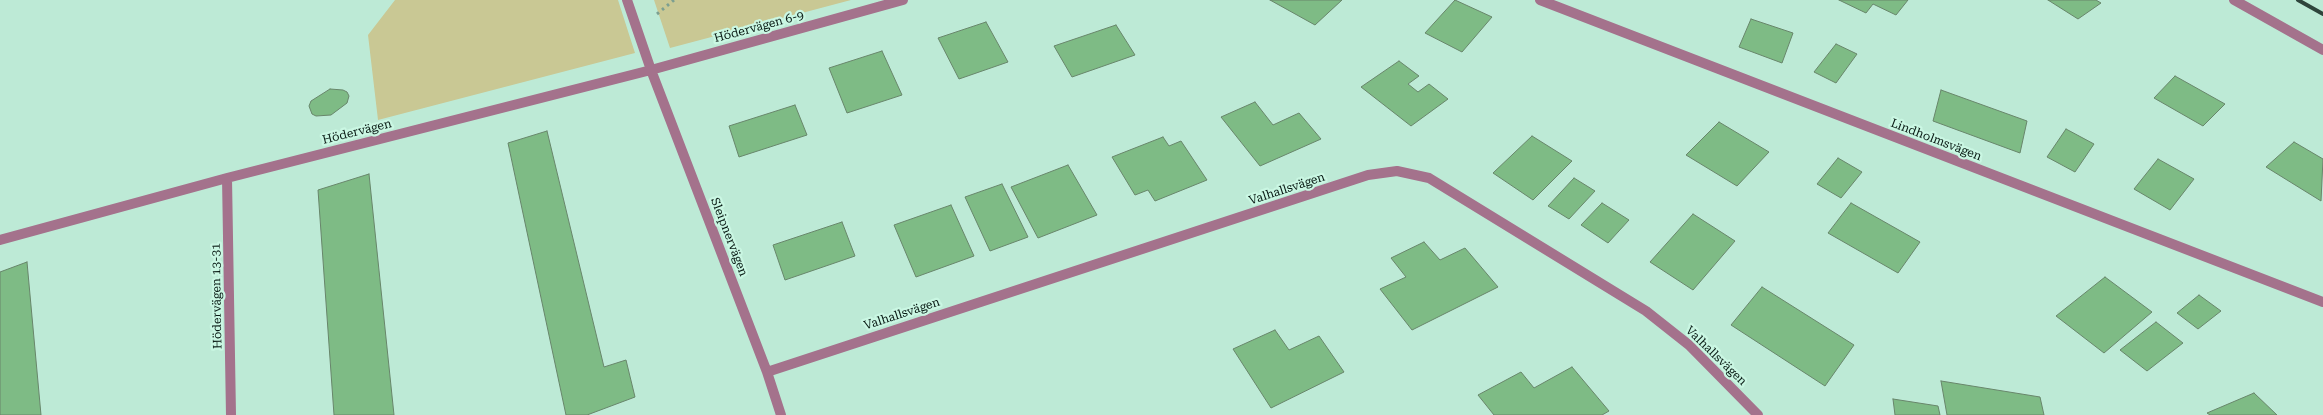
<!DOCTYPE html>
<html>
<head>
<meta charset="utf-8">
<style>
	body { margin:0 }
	canvas { display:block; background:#bdead6 }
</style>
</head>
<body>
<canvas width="2323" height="415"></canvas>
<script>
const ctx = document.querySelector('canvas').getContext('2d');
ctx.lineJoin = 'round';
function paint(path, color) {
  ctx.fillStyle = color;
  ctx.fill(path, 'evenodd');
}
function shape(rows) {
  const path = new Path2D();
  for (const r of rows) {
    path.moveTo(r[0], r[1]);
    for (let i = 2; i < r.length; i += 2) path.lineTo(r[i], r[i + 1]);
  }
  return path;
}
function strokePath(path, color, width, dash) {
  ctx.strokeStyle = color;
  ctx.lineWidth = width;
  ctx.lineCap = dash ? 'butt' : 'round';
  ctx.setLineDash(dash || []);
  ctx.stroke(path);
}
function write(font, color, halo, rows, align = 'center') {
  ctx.font = font + ' "Roboto Serif",serif';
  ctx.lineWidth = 4.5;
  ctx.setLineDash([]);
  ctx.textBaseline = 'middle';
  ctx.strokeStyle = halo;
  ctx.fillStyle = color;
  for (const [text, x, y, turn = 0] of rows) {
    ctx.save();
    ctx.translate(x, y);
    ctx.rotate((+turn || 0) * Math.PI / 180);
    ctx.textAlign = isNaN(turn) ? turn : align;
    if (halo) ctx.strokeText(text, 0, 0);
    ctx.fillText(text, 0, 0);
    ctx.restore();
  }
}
const green = shape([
	[395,0,618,0,635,53,378,120,368,35],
	[654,0,851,0,670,48]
]);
const building = shape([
	[1270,0,1342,0,1315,25,1270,0],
	[1455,0,1492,17,1462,52,1425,33,1455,0],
	[1839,0,1908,0,1896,15,1873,4,1866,13,1839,0],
	[2048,0,2096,0,2101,3,2078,19,2048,0],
	[1751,19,1793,33,1782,63,1739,47,1751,19],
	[986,22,1008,62,959,79,938,38,986,22],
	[1116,25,1135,55,1072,77,1054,46,1116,25],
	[1836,44,1857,54,1836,83,1814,72,1836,44],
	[882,51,902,95,847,113,829,68,882,51],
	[1399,61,1419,76,1408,84,1418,92,1429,84,1448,99,1411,126,1361,87,1399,61],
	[2175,76,2225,104,2203,126,2154,98,2175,76],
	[330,89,343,90,347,92,349,96,347,103,331,115,316,116,312,114,309,106,311,101,330,89],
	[1941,90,2027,121,2020,153,1933,121,1941,90],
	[1255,102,1273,125,1299,113,1321,139,1260,166,1221,117,1255,102],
	[795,105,807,135,739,157,729,126,795,105],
	[1719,122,1769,152,1737,186,1686,155,1719,122],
	[2066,129,2094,144,2075,172,2047,157,2066,129],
	[547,131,604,367,626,360,635,397,587,415,566,415,508,143,547,131],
	[1532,136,1572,161,1533,200,1493,173,1532,136],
	[1163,137,1169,146,1181,141,1207,180,1155,201,1148,190,1135,195,1112,157,1163,137],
	[2294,142,2323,159,2321,201,2266,167,2294,142],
	[1838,158,1862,172,1841,198,1817,184,1838,158],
	[2158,159,2194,179,2170,210,2134,189,2158,159],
	[1068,165,1097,215,1038,238,1011,187,1068,165],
	[369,174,394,415,334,415,318,190,369,174],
	[1574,178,1595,191,1569,219,1548,206,1574,178],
	[1002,184,1028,237,990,251,965,197,1002,184],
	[1602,203,1629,220,1608,243,1581,225,1602,203],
	[1851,203,1920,242,1898,273,1828,233,1851,203],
	[951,205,974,256,916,277,894,225,951,205],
	[1693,214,1735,241,1693,290,1650,262,1693,214],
	[842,222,855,256,785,280,773,245,842,222],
	[1424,242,1440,260,1465,248,1498,287,1412,330,1380,289,1406,277,1391,258,1424,242],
	[27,262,41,415,0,415,0,272,27,262],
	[2105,277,2152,312,2104,353,2056,316,2105,277],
	[1762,287,1854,345,1825,386,1731,325,1762,287],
	[2199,295,2221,311,2198,329,2177,313,2199,295],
	[2156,322,2183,343,2147,371,2120,350,2156,322],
	[1275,330,1289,350,1319,336,1344,372,1271,408,1233,349,1275,330],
	[1572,367,1609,411,1602,415,1494,415,1478,395,1521,372,1534,388,1572,367],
	[1941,381,2040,397,2044,415,1947,415,1941,381],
	[2254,393,2277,415,2210,415,2207,413,2254,393],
	[1893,399,1938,406,1940,415,1895,415,1893,399]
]);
const path = shape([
	[657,14,674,0]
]);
const minor = shape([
	[627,0,651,70,767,372,781,415],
	[1540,0,2323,302],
	[2234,0,2323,50],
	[227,178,231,415],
	[0,240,227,178,651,70,903,0],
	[767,372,1368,175,1397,171,1429,178,1646,311,1689,345,1758,415]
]);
const rail = shape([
	[2298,0,2323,14]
]);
const streetNames = [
	["Hödervägen 6-9",759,27,-15],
	["Hödervägen",357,132,-14],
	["Lindholmsvägen",1936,140,21],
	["Valhallsvägen",1287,189,-18],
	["Sleipnervägen",729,237,69],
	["Hödervägen 13-31",217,296,-91],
	["Valhallsvägen",902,314,-18],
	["Valhallsvägen",1716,356,44]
];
paint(green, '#c9c894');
paint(building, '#7ebb85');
strokePath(building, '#68866b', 1);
strokePath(path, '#7c9f90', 3, [2.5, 4]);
strokePath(minor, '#a4728c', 10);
strokePath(rail, '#2e453c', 4);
write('12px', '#081913', '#caf7e3', streetNames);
</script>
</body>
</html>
